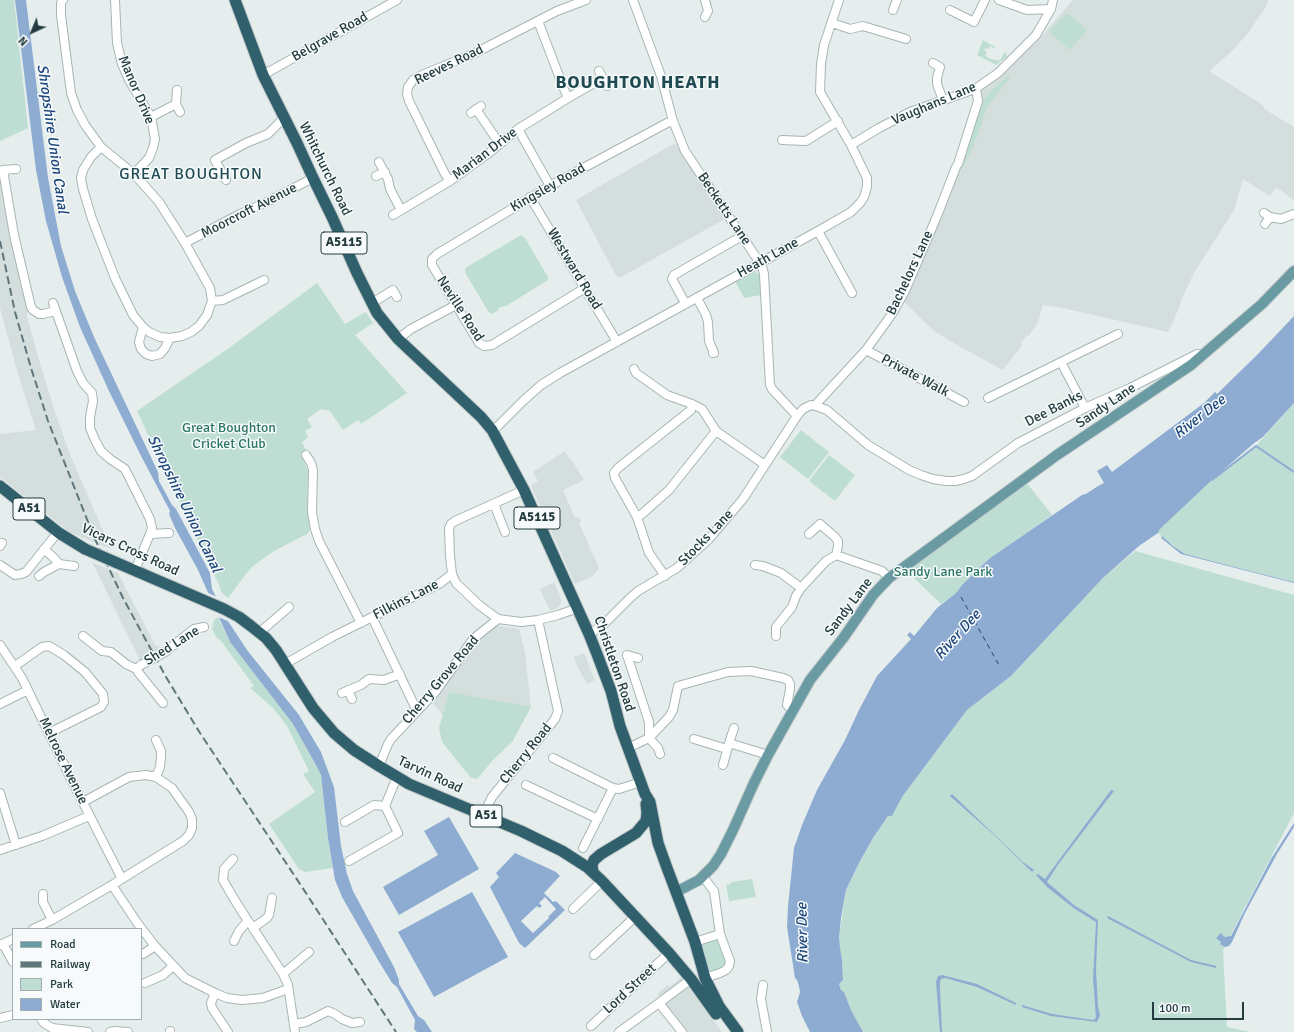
<!DOCTYPE html>
<html>
<head>
<meta charset="utf-8">
<style>
	body { margin:0 }
	#map { position:relative; width:1294px; height:1032px; overflow:hidden; background:#e5eeed; font-family:Signika,sans-serif }
	canvas { display:block }
	.legend { position:absolute; left:12px; top:928px; width:130px; height:92px; box-sizing:border-box; background:#f6fafa; border:1px solid #a2aeb0; margin:0; padding:5px 7px; list-style:none; font-size:12px; color:#243c40 }
	.legend li { display:flex; align-items:center; gap:8px; height:20px }
	.legend b { width:20px; border:1px solid #a2aeb0 }
	.north { position:absolute; left:12px; top:12px; width:40px; height:40px; -webkit-text-stroke:3px #f6fafa; paint-order:stroke; rotate:224deg; font-size:11px; font-weight:700; line-height:16px; text-align:center; color:#243c40 }
	.north::after { content:''; display:block; margin:auto; width:14px; height:18px; background:#243c40; clip-path:polygon(50% 0,100% 100%,50% 72%,0 100%) }
	.scale { position:absolute; left:1152px; top:1002px; width:92px; height:18px; box-sizing:border-box; border:2px solid #243c40; border-top:0; padding-left:5px; font-size:12px; line-height:14px; white-space:nowrap; color:#243c40; -webkit-text-stroke:3px #f6fafa; paint-order:stroke }
</style>
</head>
<body>
<div id="map">
<canvas width="1294" height="1032"></canvas>
<ul class="legend">
<li><b style="height:5px;background:#6a9ba3"></b>Road</li>
<li><b style="height:5px;background:#5f777b"></b>Railway</li>
<li><b style="height:11px;background:#beded4"></b>Park</li>
<li><b style="height:11px;background:#8eacd2"></b>Water</li>
</ul>
<div class="north">N</div>
<div class="scale">100 m</div>
</div>
<script>
const ctx = document.querySelector('canvas').getContext('2d');
ctx.lineJoin = 'round';
function paint(path, color) {
  ctx.fillStyle = color;
  ctx.fill(path, 'evenodd');
}
function shape(rows) {
  const path = new Path2D();
  for (const r of rows) {
    path.moveTo(r[0], r[1]);
    for (let i = 2; i < r.length; i += 2) path.lineTo(r[i], r[i + 1]);
  }
  return path;
}
function strokePath(path, color, width, dash) {
  ctx.strokeStyle = color;
  ctx.lineWidth = width;
  ctx.lineCap = dash ? 'butt' : 'round';
  ctx.setLineDash(dash || []);
  ctx.stroke(path);
}
function write(font, color, halo, rows, align = 'center') {
  ctx.font = font + ' Signika,sans-serif';
  ctx.lineWidth = 3;
  ctx.setLineDash([]);
  ctx.textBaseline = 'middle';
  ctx.strokeStyle = halo;
  ctx.fillStyle = color;
  for (const [text, x, y, turn = 0] of rows) {
    ctx.save();
    ctx.translate(x, y);
    ctx.rotate((+turn || 0) * Math.PI / 180);
    ctx.textAlign = isNaN(turn) ? turn : align;
    if (halo) ctx.strokeText(text, 0, 0);
    ctx.fillText(text, 0, 0);
    ctx.restore();
  }
}
const built = shape([
	[1073,0,1268,0,1266,7,1248,33,1232,51,1209,71,1264,106,1264,109,1294,127,1294,201,1281,190,1275,188,1270,196,1243,179,1234,210,1194,273,1181,300,1180,306,1168,332,1063,308,1043,305,1038,322,1029,336,1027,335,1021,343,1022,345,1003,370,964,349,934,331,904,302,941,215,978,101,975,89,1020,53,1034,45],
	[675,143,725,219,619,278,614,272,576,200],
	[0,169,11,233,29,312,26,313,39,360,56,415,71,457,111,549,71,533,0,477,0,434,36,430,18,374,0,308],
	[565,451,569,458,573,462,584,480,563,490,575,518,579,517,581,522,579,523,599,568,593,576,575,584,531,486,538,481,533,472],
	[92,562,118,573,155,645,165,649,140,663,137,654],
	[554,582,561,599,561,603,557,608,550,611,540,589],
	[495,625,519,629,525,653,531,707,512,742,505,746,498,744,498,741,439,728,443,715,433,703,467,653,478,639],
	[584,653,595,680,587,684,577,666,574,657],
	[681,977,696,997,722,1032,684,1032,657,994,668,985,670,987]
]);
const green = shape([
	[0,0,14,0,28,128,0,141],
	[1067,13,1087,30,1070,50,1049,32],
	[983,40,995,47,995,49,990,46,988,49,985,48,984,50,987,52,985,56,993,60,994,59,998,61,1001,59,1004,53,1006,52,1007,57,996,65,977,55],
	[1008,76,1010,78,995,96,987,107,973,147,964,165,961,168,960,167,979,106,991,91],
	[521,235,525,238,548,277,548,280,506,306,500,307,497,311,492,314,488,311,466,274,465,269,467,267],
	[754,271,760,275,761,295,744,298,735,281],
	[317,283,345,324,366,312,373,323,355,335,407,393,361,424,358,420,343,430,330,411,321,409,307,419,312,427,305,431,308,437,302,442,307,452,302,457,308,471,307,506,310,530,307,534,274,551,253,566,246,574,228,598,221,592,220,587,174,490,137,411,229,348],
	[1294,403,1294,582,1258,573,1185,554,1173,546,1158,533,1160,529,1212,480,1256,446],
	[801,430,829,452,808,479,780,457],
	[829,455,855,475,835,501,809,481],
	[1026,482,1052,515,990,558,962,585,956,593,941,604,913,577,909,575,905,571],
	[1135,551,1294,595,1294,813,1223,950,1227,1027,1251,1032,863,1032,851,1010,844,992,841,990,839,984,843,980,842,960,839,948,839,938,846,890,859,863,873,838,888,816,892,816,902,797,967,710,1011,676,1103,578],
	[218,617,230,642,293,724,317,767,321,775,328,838,333,868,305,872,299,869,269,824,315,792,303,774,309,771,287,726,273,708,250,688,254,686,221,641,216,637,212,629,214,620],
	[449,692,531,707,512,742,493,760,477,779,471,778,442,742,439,728],
	[752,879,756,897,729,901,726,885,731,884,731,882],
	[720,938,727,965,722,970,706,973,699,943]
]);
const water = shape([
	[15,0,26,0,48,178,61,246,75,291,94,337,158,472,159,481,172,505,176,509,210,573,212,589,228,621,247,650,299,715,321,752,334,787,341,846,347,874,353,891,394,967,399,980,399,984,418,1016,424,1020,432,1032,417,1032,414,1029,415,1020,397,987,392,983,378,960,342,897,335,880,328,838,321,775,317,767,293,724,230,642,198,570,175,528,169,514,170,511,140,454,108,389,80,327,62,277,46,221,36,170],
	[1294,316,1294,403,1263,437,1253,444,1212,480,1160,529,1158,533,1139,546,1103,578,1011,676,967,710,902,797,892,816,888,816,873,838,859,863,846,890,841,918,839,938,840,948,842,960,843,980,839,984,841,990,844,992,851,1010,863,1032,810,1032,802,1016,797,1002,800,992,799,986,797,980,795,978,787,927,788,906,794,848,802,825,817,790,845,740,859,710,877,676,911,639,907,635,910,632,914,636,937,608,956,593,962,585,990,558,1082,495,1086,494,1098,486,1104,483,1097,471,1107,465,1112,472,1204,403,1215,392,1217,394,1258,354],
	[1162,536,1173,546,1185,554,1258,573,1294,582,1294,583,1181,554,1161,538],
	[1111,790,1114,791,1057,866,1047,882,1074,905,1098,920,1096,970,1098,1006,1100,1015,1097,1022,1051,1016,1022,1007,1022,1005,1052,1014,1093,1020,1096,1018,1093,978,1096,922,1075,909,1047,887,1036,875,1038,874,1045,879],
	[952,794,1023,862,1034,870,1032,872,993,834,950,796],
	[449,817,479,869,399,915,383,887,438,855,424,831],
	[1294,823,1294,827,1277,854,1245,913,1232,942,1229,946,1225,947,1220,944,1221,942,1216,938,1221,933,1224,937,1231,936,1271,859],
	[515,853,556,872,560,876,544,893,553,902,556,901,565,910,525,948,519,943,490,887,499,877,496,873],
	[545,897,556,909,548,917,549,918,533,933,521,921,537,906,539,908,542,906,539,903],
	[472,892,508,957,434,997,398,932],
	[1108,916,1191,960,1216,966,1216,968,1191,962,1107,918],
	[942,975,977,984,1016,1003,1016,1005,977,987,945,978,941,979,940,982,940,988,942,1032,940,1032,936,982,938,976]
]);
const pier = shape([
	[206,592,219,598,232,623,216,616]
]);
const stream = shape([
	[1212,480,1256,446,1294,472]
]);
const ferry = shape([
	[961,597,1000,667]
]);
const minor = shape([
	[63,0,61,3,61,15,71,93,77,110,85,125,101,147],
	[115,0,117,43,122,64,129,80,151,117,155,139,153,148,149,158,134,174],
	[633,0,661,76,673,121,685,151,762,266,764,274,770,385,772,389,797,416],
	[999,0,1027,10,1051,9],
	[893,10,897,0],
	[950,10,974,22,985,0],
	[705,17,708,11,705,0],
	[832,23,850,29,863,26,906,39],
	[933,63,940,67,937,78,937,83,938,87,943,100],
	[599,71,607,86],
	[263,75,397,0],
	[568,98,603,78],
	[176,104,177,90],
	[476,109,499,143],
	[471,113,481,106],
	[151,117,176,104,180,112],
	[518,129,550,186],
	[782,140,806,141,838,121],
	[851,145,879,128,910,112,975,89,998,73,1036,35,1051,9,1053,0],
	[101,147,134,174,159,202,185,243,210,288,212,301,207,315,199,326,191,332,182,336,170,338,160,337,149,332,143,327,133,315,115,278,92,219,83,189,81,178,83,170,91,157,101,147],
	[379,162,388,179,390,189,401,210],
	[958,164,978,101,977,94,975,89],
	[16,169,3,170,14,235,31,307,33,310,39,314,43,314,55,311],
	[376,176,385,172],
	[226,180,215,160,246,143,268,134,284,118],
	[450,181,445,174,409,101,407,94,408,87,413,80,422,75,475,53,557,11,586,0],
	[530,197,617,342],
	[1264,213,1270,217,1281,219,1294,214],
	[393,215,450,181,489,153,518,129,568,98,564,89,538,21],
	[1265,224,1270,217],
	[818,231,852,293],
	[185,243,240,214,265,203,313,178],
	[585,288,492,345,484,346,479,343,432,265,432,259,437,254,550,186,667,123,673,121],
	[697,298,706,315,708,322,709,341,714,353,713,353],
	[212,301,223,300,264,280],
	[53,303,77,371,83,383,92,393,93,401,90,417,90,428,95,440,101,451,110,459,125,469,150,519,152,528,150,534],
	[372,303,393,290,397,297],
	[685,303,672,279,674,275,742,236],
	[143,327,139,342,141,349,146,354,152,356,160,354,165,348,170,338],
	[398,339,411,329,456,305],
	[866,350,964,402],
	[634,369,636,373,667,395,692,404,702,409,716,431,765,465],
	[988,398,1061,362],
	[816,406,818,402,866,350,892,314,905,291,937,216,956,167],
	[1085,408,1061,362,1118,334],
	[492,430,498,426,523,401,541,385,560,373,818,231,851,212,860,203,864,197,867,187,867,178,851,145,820,92,821,64,824,45,839,0],
	[306,455,311,463,313,470,312,512,315,529,319,541,361,623],
	[494,504,505,532],
	[637,517,642,514,669,490,716,431],
	[809,534,820,524,835,537,838,541,838,546,836,555,882,571,889,578],
	[0,546,2,543],
	[44,549,55,559,59,564,74,566],
	[0,565,15,575,21,574,26,572,58,532],
	[755,565,763,566,781,573,801,588],
	[135,570,150,534,169,533],
	[452,574,456,583,479,605,498,619,521,622,538,620,558,615,578,608],
	[39,576,44,572,59,564],
	[665,576,649,553,637,517,615,478,614,473,618,468,691,410,692,404],
	[372,617,417,711],
	[260,632,289,607],
	[589,634,602,626,630,598,638,591,677,568,709,539,743,499,797,416,803,409,811,405,816,406,827,410,868,445,909,470,921,475,933,479,946,481,955,481,964,479,972,476,1018,443,1085,408,1130,388,1197,354,1203,355],
	[83,636,102,651,111,652,126,664,134,668,137,668],
	[776,636,776,627,792,607,796,596,801,588,826,561,836,555],
	[0,645,22,678,72,781,122,879],
	[165,652,194,629,204,627],
	[627,655,649,722,649,738,658,748,660,754],
	[627,655,638,658],
	[285,664,332,637,439,584,452,574,450,556,449,528,451,524,455,521,524,490],
	[15,666,42,647,49,646,64,655,85,672,103,694,104,702,101,707,49,733],
	[140,666,137,668,138,672,163,703],
	[348,690,352,699],
	[342,693,361,685,369,679,384,680,400,674],
	[0,704,28,690],
	[694,739,727,749],
	[729,743,734,728],
	[628,748,649,738,669,717,673,710,678,686,728,672,751,671,783,678,788,680,790,684,790,689,787,705,793,711],
	[553,758,613,788],
	[723,765,729,743,768,755],
	[379,766,388,744,391,739,436,691,473,639,498,619],
	[526,785,598,819],
	[0,793,16,845],
	[83,802,129,777,146,775,156,777,160,767,161,757,161,751,156,740],
	[483,815,492,797,555,719,558,711,538,620],
	[345,822,374,805,385,806],
	[583,848,613,788,619,789,641,782],
	[0,850,42,836,89,816],
	[233,859,224,869,223,880,234,899,248,921],
	[349,861,398,833,385,806,397,777],
	[703,877,714,891,720,934],
	[112,885,138,924,155,946,185,978,215,993,227,998,242,1000,263,998,288,989],
	[43,894,43,902,52,920],
	[272,898,269,915,267,918,253,928,283,974],
	[573,909,602,881],
	[33,929,52,920,112,885,183,841,189,835,192,828,192,819,189,812,172,788,156,777],
	[234,941,239,931,246,923,248,921,252,926],
	[695,942,720,934,730,961,729,966,726,970,720,973,705,978],
	[3,944,13,962],
	[0,945,13,939],
	[141,954,143,954,155,946],
	[594,955,635,917],
	[145,983,163,975,173,966],
	[763,985,761,999,767,1032],
	[215,993,211,1003,212,1008,228,1032],
	[0,1018,13,1015],
	[41,1019,44,1023,52,1028,88,1032],
	[294,1024,306,1022,328,1011,335,1014,342,1019,352,1023,360,1022],
	[591,1026,669,953],
	[110,1032,115,1031,128,1032],
	[170,1032,170,1031],
	[295,1032,288,985,283,974,309,952],
	[619,1032,659,1003],
	[682,1032,659,1003,691,979]
]);
const major = shape([
	[676,892,699,880,713,866,721,854,733,830,754,783,768,755,810,680,844,637,873,595,889,578,1057,455,1191,365,1262,304,1294,271]
]);
const highway = shape([
	[235,0,263,75,297,143,313,178,332,217,357,273,377,313,398,339,481,417,492,430,524,490,589,634,597,654,611,691,620,726,645,794,650,802,658,843,667,868,695,942,705,978,719,1006,738,1032],
	[0,486,59,533,85,549],
	[115,562,224,609,239,617,251,626,266,638,276,650,313,708,334,733,354,750,379,766,409,784,521,831,562,851,587,867,602,881,669,953,691,979,716,1014],
	[593,872,592,865,594,860,601,854,636,833,646,821,647,813,646,804]
]);
const rail = shape([
	[0,241,15,312,31,368,48,421,94,537,123,598,166,677,200,733,302,887,396,1032]
]);
const minorBridge = shape([
	[141,665,165,652]
]);
const highwayBridge = shape([
	[85,549,115,562]
]);
const shields = [
	[344,243,46],
	[29,509,32],
	[537,518,46],
	[486,816,32]
];
const shieldNames = [
	["A5115",344,243],
	["A51",29,509],
	["A5115",537,518],
	["A51",486,816]
];
const streetNames = [
	["Belgrave Road",330,37,-30],
	["Reeves Road",449,65,-26],
	["Manor Drive",136,90,67],
	["Vaughans Lane",934,104,-23],
	["Marian Drive",485,154,-37],
	["Whitchurch Road",325,169,64],
	["Kingsley Road",548,188,-30],
	["Becketts Lane",724,209,56],
	["Moorcroft Avenue",249,211,-27],
	["Heath Lane",768,258,-29],
	["Westward Road",574,269,59],
	["Bachelors Lane",910,273,-65],
	["Neville Road",460,309,57],
	["Private Walk",915,376,28],
	["Sandy Lane",1106,406,-34],
	["Dee Banks",1054,409,-27],
	["Stocks Lane",706,538,-46],
	["Vicars Cross Road",130,550,25],
	["Filkins Lane",406,600,-27],
	["Sandy Lane",849,607,-53],
	["Shed Lane",172,646,-32],
	["Christleton Road",614,664,71],
	["Cherry Grove Road",441,680,-50],
	["Cherry Road",526,754,-51],
	["Melrose Avenue",63,761,64],
	["Tarvin Road",430,775,25],
	["Lord Street",630,989,-43]
];
const parkNames = [
	["Great Boughton",229,428],
	["Cricket Club",229,444],
	["Sandy Lane Park",943,572]
];
const waterNames = [
	["Shropshire Union Canal",52,139,82],
	["River Dee",1200,417,-38],
	["Shropshire Union Canal",184,504,64],
	["River Dee",958,635,-48],
	["River Dee",803,933,-91]
];
const quarterNames = [
	["GREAT BOUGHTON",191,175]
];
const districtNames = [
	["BOUGHTON HEATH",638,83]
];
paint(built, '#d3dedd');
paint(green, '#beded4');
paint(water, '#8eacd2');
paint(pier, '#e5eeed');
strokePath(stream, '#8eacd2', 2);
strokePath(ferry, '#1e477c', 1, [5, 4]);
strokePath(minor, '#a7b5b6', 10);
strokePath(major, '#c2c8ca', 12);
strokePath(highway, '#c2c8ca', 13);
strokePath(minor, '#fff', 8);
strokePath(major, '#6a9ba3', 10);
strokePath(highway, '#30606c', 11);
strokePath(rail, '#5f777b', 2, [8, 4]);
strokePath(minorBridge, '#a7b5b6', 10, []);
strokePath(highwayBridge, '#c2c8ca', 13, []);
strokePath(minorBridge, '#fff', 8);
strokePath(highwayBridge, '#30606c', 11);
for (const [x, y, w] of shields) {
  const box = new Path2D();
  box.roundRect(x - w / 2, y - 11, w, 22, 3);
  ctx.fillStyle = '#f6fafa';
  ctx.fill(box);
  strokePath(box, '#243c40', 1);
}
write('bold 13px', '#243c40', null, shieldNames);
write('14px', '#243c40', '#f6fafa', streetNames);
write('14px', '#2e7667', '#f6fafa', parkNames);
write('italic 15px', '#1e477c', '#f6fafa', waterNames);
ctx.letterSpacing = '1px';
write('16px', '#204a52', '#f6fafa', quarterNames);
ctx.letterSpacing = '0px';
ctx.letterSpacing = '1px';
write('bold 18px', '#204a52', '#f6fafa', districtNames);
ctx.letterSpacing = '0px';
</script>
</body>
</html>
